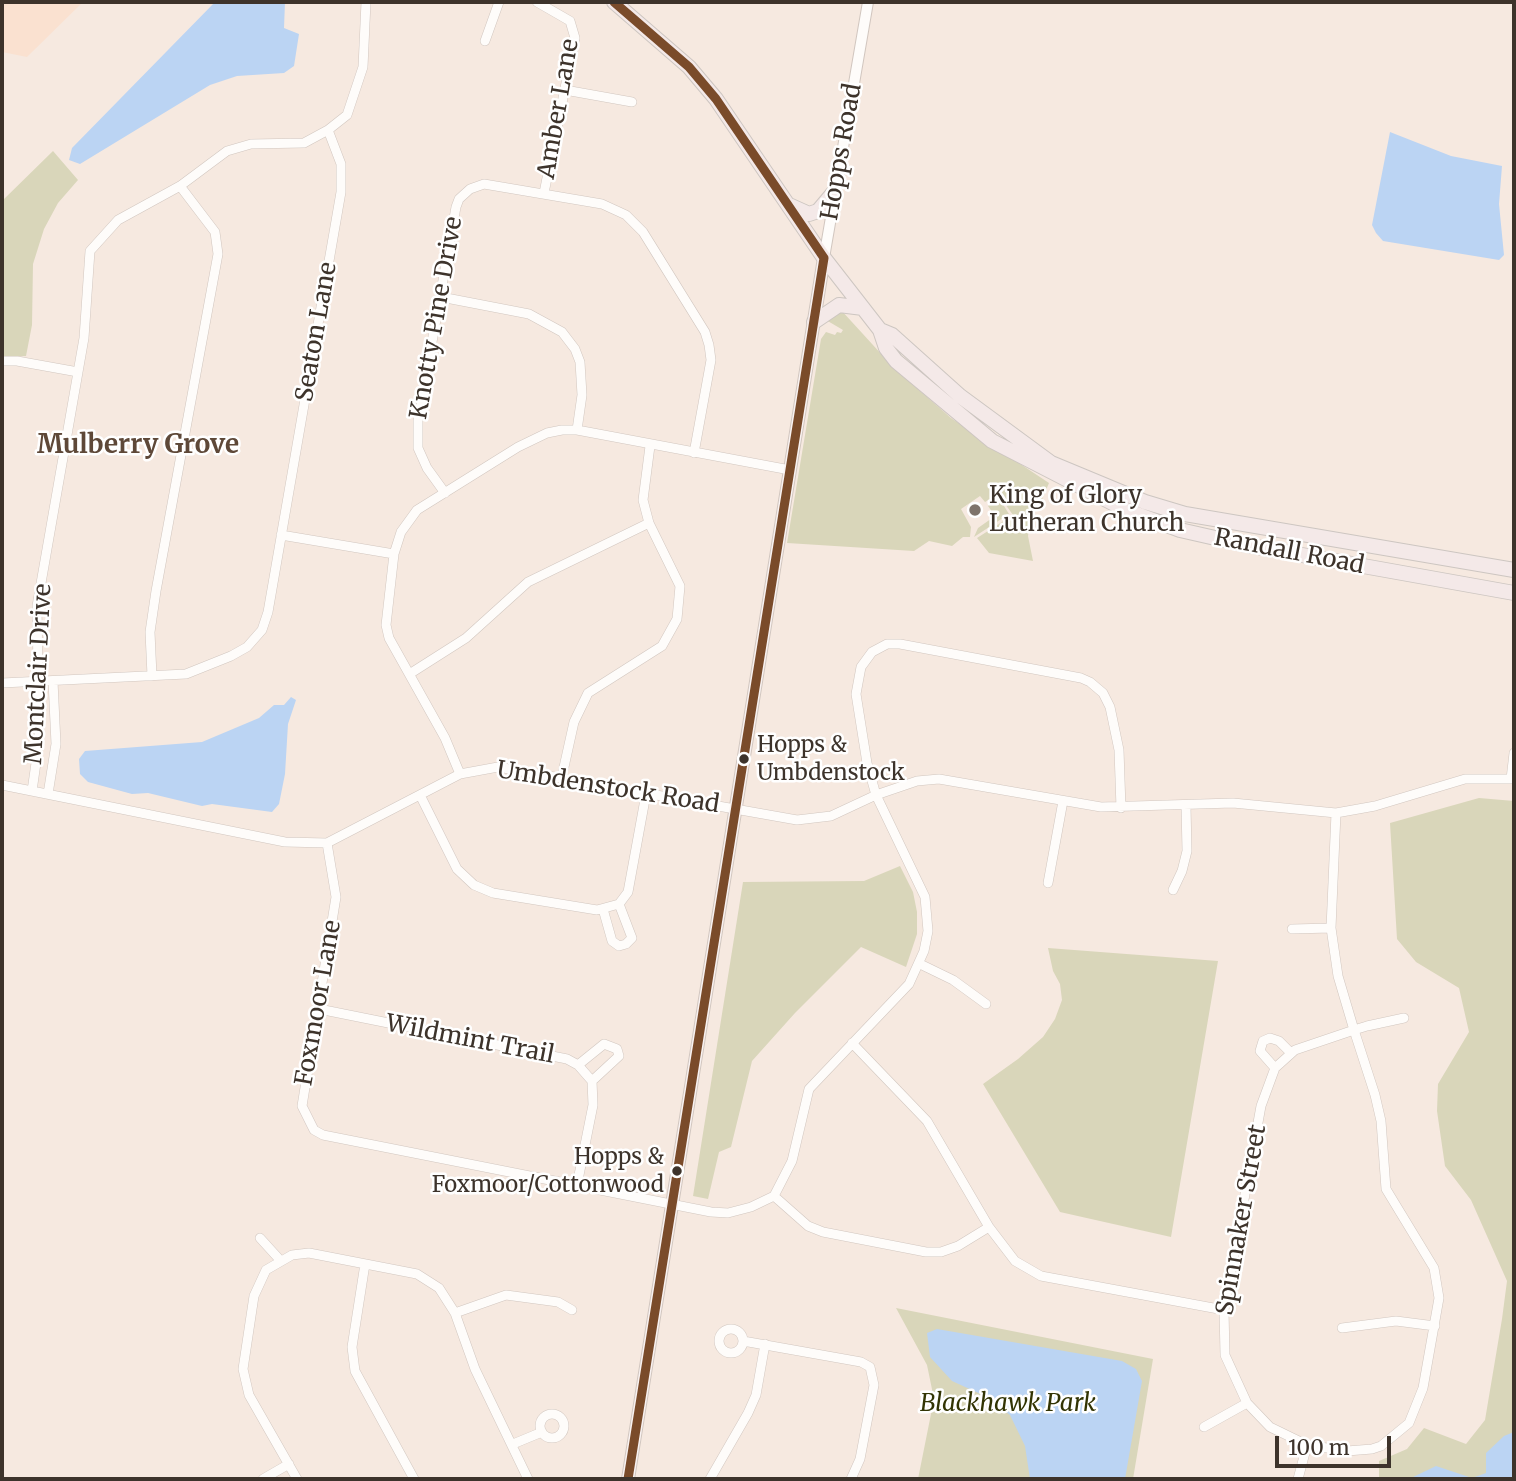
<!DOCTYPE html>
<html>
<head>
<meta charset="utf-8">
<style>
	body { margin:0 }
	#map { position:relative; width:1516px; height:1481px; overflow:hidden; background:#f6e9e0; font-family:Merriweather,serif }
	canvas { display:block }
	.frame { position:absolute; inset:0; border:4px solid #3d332b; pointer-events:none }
	.scale { position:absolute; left:1275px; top:1436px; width:116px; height:32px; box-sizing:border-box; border:4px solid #3d332b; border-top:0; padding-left:9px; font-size:21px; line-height:24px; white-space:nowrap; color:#3d332b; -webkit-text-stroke:5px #fff; paint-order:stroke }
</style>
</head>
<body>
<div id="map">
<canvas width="1516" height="1481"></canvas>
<div class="frame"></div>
<div class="scale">100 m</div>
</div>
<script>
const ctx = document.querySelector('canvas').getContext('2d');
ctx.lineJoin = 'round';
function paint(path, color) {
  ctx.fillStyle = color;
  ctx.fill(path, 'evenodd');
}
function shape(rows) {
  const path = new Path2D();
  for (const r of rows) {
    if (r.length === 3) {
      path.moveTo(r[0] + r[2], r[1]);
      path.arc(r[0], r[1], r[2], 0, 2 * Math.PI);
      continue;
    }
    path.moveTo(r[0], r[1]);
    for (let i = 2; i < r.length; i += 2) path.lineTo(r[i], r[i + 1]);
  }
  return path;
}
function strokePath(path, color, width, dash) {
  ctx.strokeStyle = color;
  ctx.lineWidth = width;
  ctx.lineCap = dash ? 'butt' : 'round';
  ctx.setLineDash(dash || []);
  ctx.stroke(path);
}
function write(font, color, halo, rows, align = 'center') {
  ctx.font = font + ' Merriweather,serif';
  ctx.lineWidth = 5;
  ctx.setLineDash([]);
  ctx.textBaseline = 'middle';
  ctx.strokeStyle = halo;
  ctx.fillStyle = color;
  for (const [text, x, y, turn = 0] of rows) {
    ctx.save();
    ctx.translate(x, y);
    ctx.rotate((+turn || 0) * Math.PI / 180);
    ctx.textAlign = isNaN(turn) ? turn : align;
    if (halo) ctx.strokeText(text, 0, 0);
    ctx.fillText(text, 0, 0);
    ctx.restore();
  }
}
const built = shape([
	[2,2,83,2,27,57,2,52]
]);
const green = shape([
	[53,151,78,180,58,203,44,229,33,264,32,325,26,356,2,357,2,201],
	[841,310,894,368,951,418,1049,483,1041,502,1032,510,1028,536,1033,561,989,553,977,538,1013,515,998,494,985,502,980,496,961,509,971,527,970,537,963,537,952,546,929,541,914,551,787,543,821,339,826,332,835,335,837,332,841,333,843,330,826,320],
	[999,498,1009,514,974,537,978,528,995,516,988,506],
	[1479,798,1514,801,1514,1479,1379,1479,1379,1461,1407,1449,1424,1428,1466,1444,1485,1420,1502,1319,1507,1281,1471,1200,1445,1166,1437,1111,1438,1084,1469,1032,1459,988,1416,962,1397,939,1390,823],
	[900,866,913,892,917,912,917,934,906,967,861,947,795,1013,752,1061,731,1147,719,1152,708,1199,693,1196,743,882,864,881],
	[1048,948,1218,961,1171,1237,1060,1212,983,1084,1018,1059,1043,1037,1055,1019,1062,1000,1060,984,1053,971],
	[896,1308,1153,1359,1133,1479,918,1479,934,1399,927,1365]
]);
const water = shape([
	[215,2,285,2,284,28,299,34,294,66,284,73,237,76,210,85,80,164,69,160,72,148],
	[1390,132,1451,156,1502,166,1499,204,1504,255,1499,260,1383,241,1376,233,1372,225],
	[291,697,296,700,288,724,285,774,279,804,272,812,212,804,202,806,148,793,132,794,88,782,80,774,79,759,85,751,202,742,259,718,274,705,284,705],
	[937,1329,1122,1361,1136,1369,1142,1381,1125,1479,1030,1479,1025,1446,1010,1415,985,1396,952,1381,930,1357,927,1333],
	[1514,1432,1514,1479,1409,1479,1436,1466,1472,1478,1486,1473,1486,1453,1504,1436]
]);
const minor = shape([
	[537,2,570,21,575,38,544,193],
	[485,41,499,2],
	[565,90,632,102],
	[441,297,529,314,562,332,575,349,580,362,582,395,577,430],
	[2,361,17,361,78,372],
	[445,493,427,468,418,448,418,421,456,207,459,199,470,189,484,184,602,204,626,215,643,232,705,332,709,345,711,360,694,453],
	[281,535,394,554],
	[411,673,466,638,528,582,649,523],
	[152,676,150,632,156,591,218,254,215,232,180,186],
	[2,683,186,674,231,656,247,647,262,630,268,612,341,192,341,164,328,130],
	[460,774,445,738,389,638,386,625,394,554,401,532,417,510,518,447,547,433,562,430,577,430,790,470],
	[562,776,574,722,588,693,662,646,677,619,680,586,649,523,643,500,650,446],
	[1511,779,1514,753],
	[2,785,285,842,327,843,460,774,498,767,797,820,831,816,876,795,917,781,939,779,1101,807,1233,803,1336,813,1375,806,1465,779,1514,779],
	[32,791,39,742,37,606,84,338,90,251,118,220,180,186,227,151,251,144,304,143,328,130,347,115,363,67,366,2],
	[48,794,56,744,53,681],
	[420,795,457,869,474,885,493,893,597,910,619,904,628,892,646,794],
	[1336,813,1331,928,1338,976,1354,1030,1375,1095,1381,1121,1386,1189,1434,1268,1439,1298,1423,1388,1409,1423,1381,1446,1372,1449,1347,1451,1307,1445,1270,1427,1247,1403,1225,1355,1224,1310,1261,1106,1275,1068,1295,1050,1354,1030,1367,1026,1404,1018],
	[327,843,336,897,302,1106,314,1130,323,1135,711,1212,728,1213,751,1207,774,1196,792,1161,809,1089,909,984,924,951,928,931,925,897,876,795,867,763,856,694,861,667,872,652,887,644,900,644,1081,678,1090,682,1103,693,1110,707,1119,750,1121,808],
	[1048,883,1063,801],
	[1173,890,1182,871,1187,851,1186,806],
	[603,909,612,941,619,946,626,944,632,938,619,904],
	[1292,929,1331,928],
	[920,964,953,980,986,1004],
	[319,1009,567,1059,578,1065,592,1081,593,1105,577,1185],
	[852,1043,927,1121,989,1227,1015,1261,1041,1276,1224,1310],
	[578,1065,604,1044,617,1049,619,1056,592,1081],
	[1275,1068,1260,1051,1263,1041,1270,1038,1279,1041,1291,1053],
	[774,1196,808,1226,823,1232,926,1252,941,1252,958,1246,989,1227],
	[260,1238,280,1260],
	[365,1264,352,1347,355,1371,414,1479],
	[455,1313,506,1295,558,1302,572,1310],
	[1342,1328,1396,1321,1435,1326],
	[731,1341,12],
	[743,1341,861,1362,870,1367,874,1385,860,1459,851,1479],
	[552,1426,12],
	[1204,1427,1247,1403],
	[513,1444,542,1432],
	[263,1479,289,1464],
	[297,1479,249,1395,243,1369,254,1296,266,1270,292,1255,309,1253,417,1274,439,1288,455,1313,475,1369,528,1479],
	[710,1479,748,1413,756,1395,765,1344],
	[1298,1479,1307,1445]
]);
const tertiary = shape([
	[824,258,868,2]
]);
const secondary = shape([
	[628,1479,824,258]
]);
const primary = shape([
	[614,2,689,67,716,99,824,258,880,330,886,348,896,361,992,441,1126,510,1180,530,1246,545,1514,593],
	[789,205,809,214,818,211,834,192],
	[814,322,839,305,863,308],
	[880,330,892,335,960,396,1051,463,1145,502,1185,514,1514,570]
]);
const bus1 = shape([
	[614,2,689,67,716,99,824,258],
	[628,1479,824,258]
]);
const markers = [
	[975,510,7,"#7e736a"],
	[744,759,6,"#3d332b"],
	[677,1171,6,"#3d332b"]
];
const busNames = [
	["Hopps &",757,746],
	["Umbdenstock",757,774],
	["Hopps &",664,1158,"right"],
	["Foxmoor/Cottonwood",664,1186,"right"]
];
const streetNames = [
	["Amber Lane",559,109,-80],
	["Hopps Road",842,152,-80],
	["Knotty Pine Drive",437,318,-80],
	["Seaton Lane",317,332,-80],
	["Randall Road",1289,552,11],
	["Montclair Drive",39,674,-87],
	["Umbdenstock Road",608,788,9],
	["Foxmoor Lane",319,1003,-80],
	["Wildmint Trail",470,1040,11],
	["Spinnaker Street",1242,1220,-80]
];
const poiNames = [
	["King of Glory",989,496],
	["Lutheran Church",989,524]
];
const parkNames = [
	["Blackhawk Park",1008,1404]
];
const neighbourhoodNames = [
	["Mulberry Grove",138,446]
];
paint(built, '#fae1d0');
paint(green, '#d9d6ba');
paint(water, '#bbd4f3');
strokePath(minor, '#d1c6bf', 10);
strokePath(tertiary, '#d1c6bf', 12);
strokePath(secondary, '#d1c6bf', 14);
strokePath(primary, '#cdc6c1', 16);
strokePath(minor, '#fefcfa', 9);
strokePath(tertiary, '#fefcfa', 10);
strokePath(secondary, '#f9f2f1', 12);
strokePath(primary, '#f4e9e8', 14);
strokePath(bus1, '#7a4b2a', 9);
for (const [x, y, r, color] of markers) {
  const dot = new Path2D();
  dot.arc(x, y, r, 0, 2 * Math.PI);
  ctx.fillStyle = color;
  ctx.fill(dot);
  strokePath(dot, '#fff', 2.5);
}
write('22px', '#3d332b', '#fff', busNames, 'left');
write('24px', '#3d332b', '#fff', streetNames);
write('24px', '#3d332b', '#fff', poiNames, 'left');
write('italic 24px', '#323403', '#fff', parkNames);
write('bold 26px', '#5e4838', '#fff', neighbourhoodNames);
</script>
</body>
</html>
